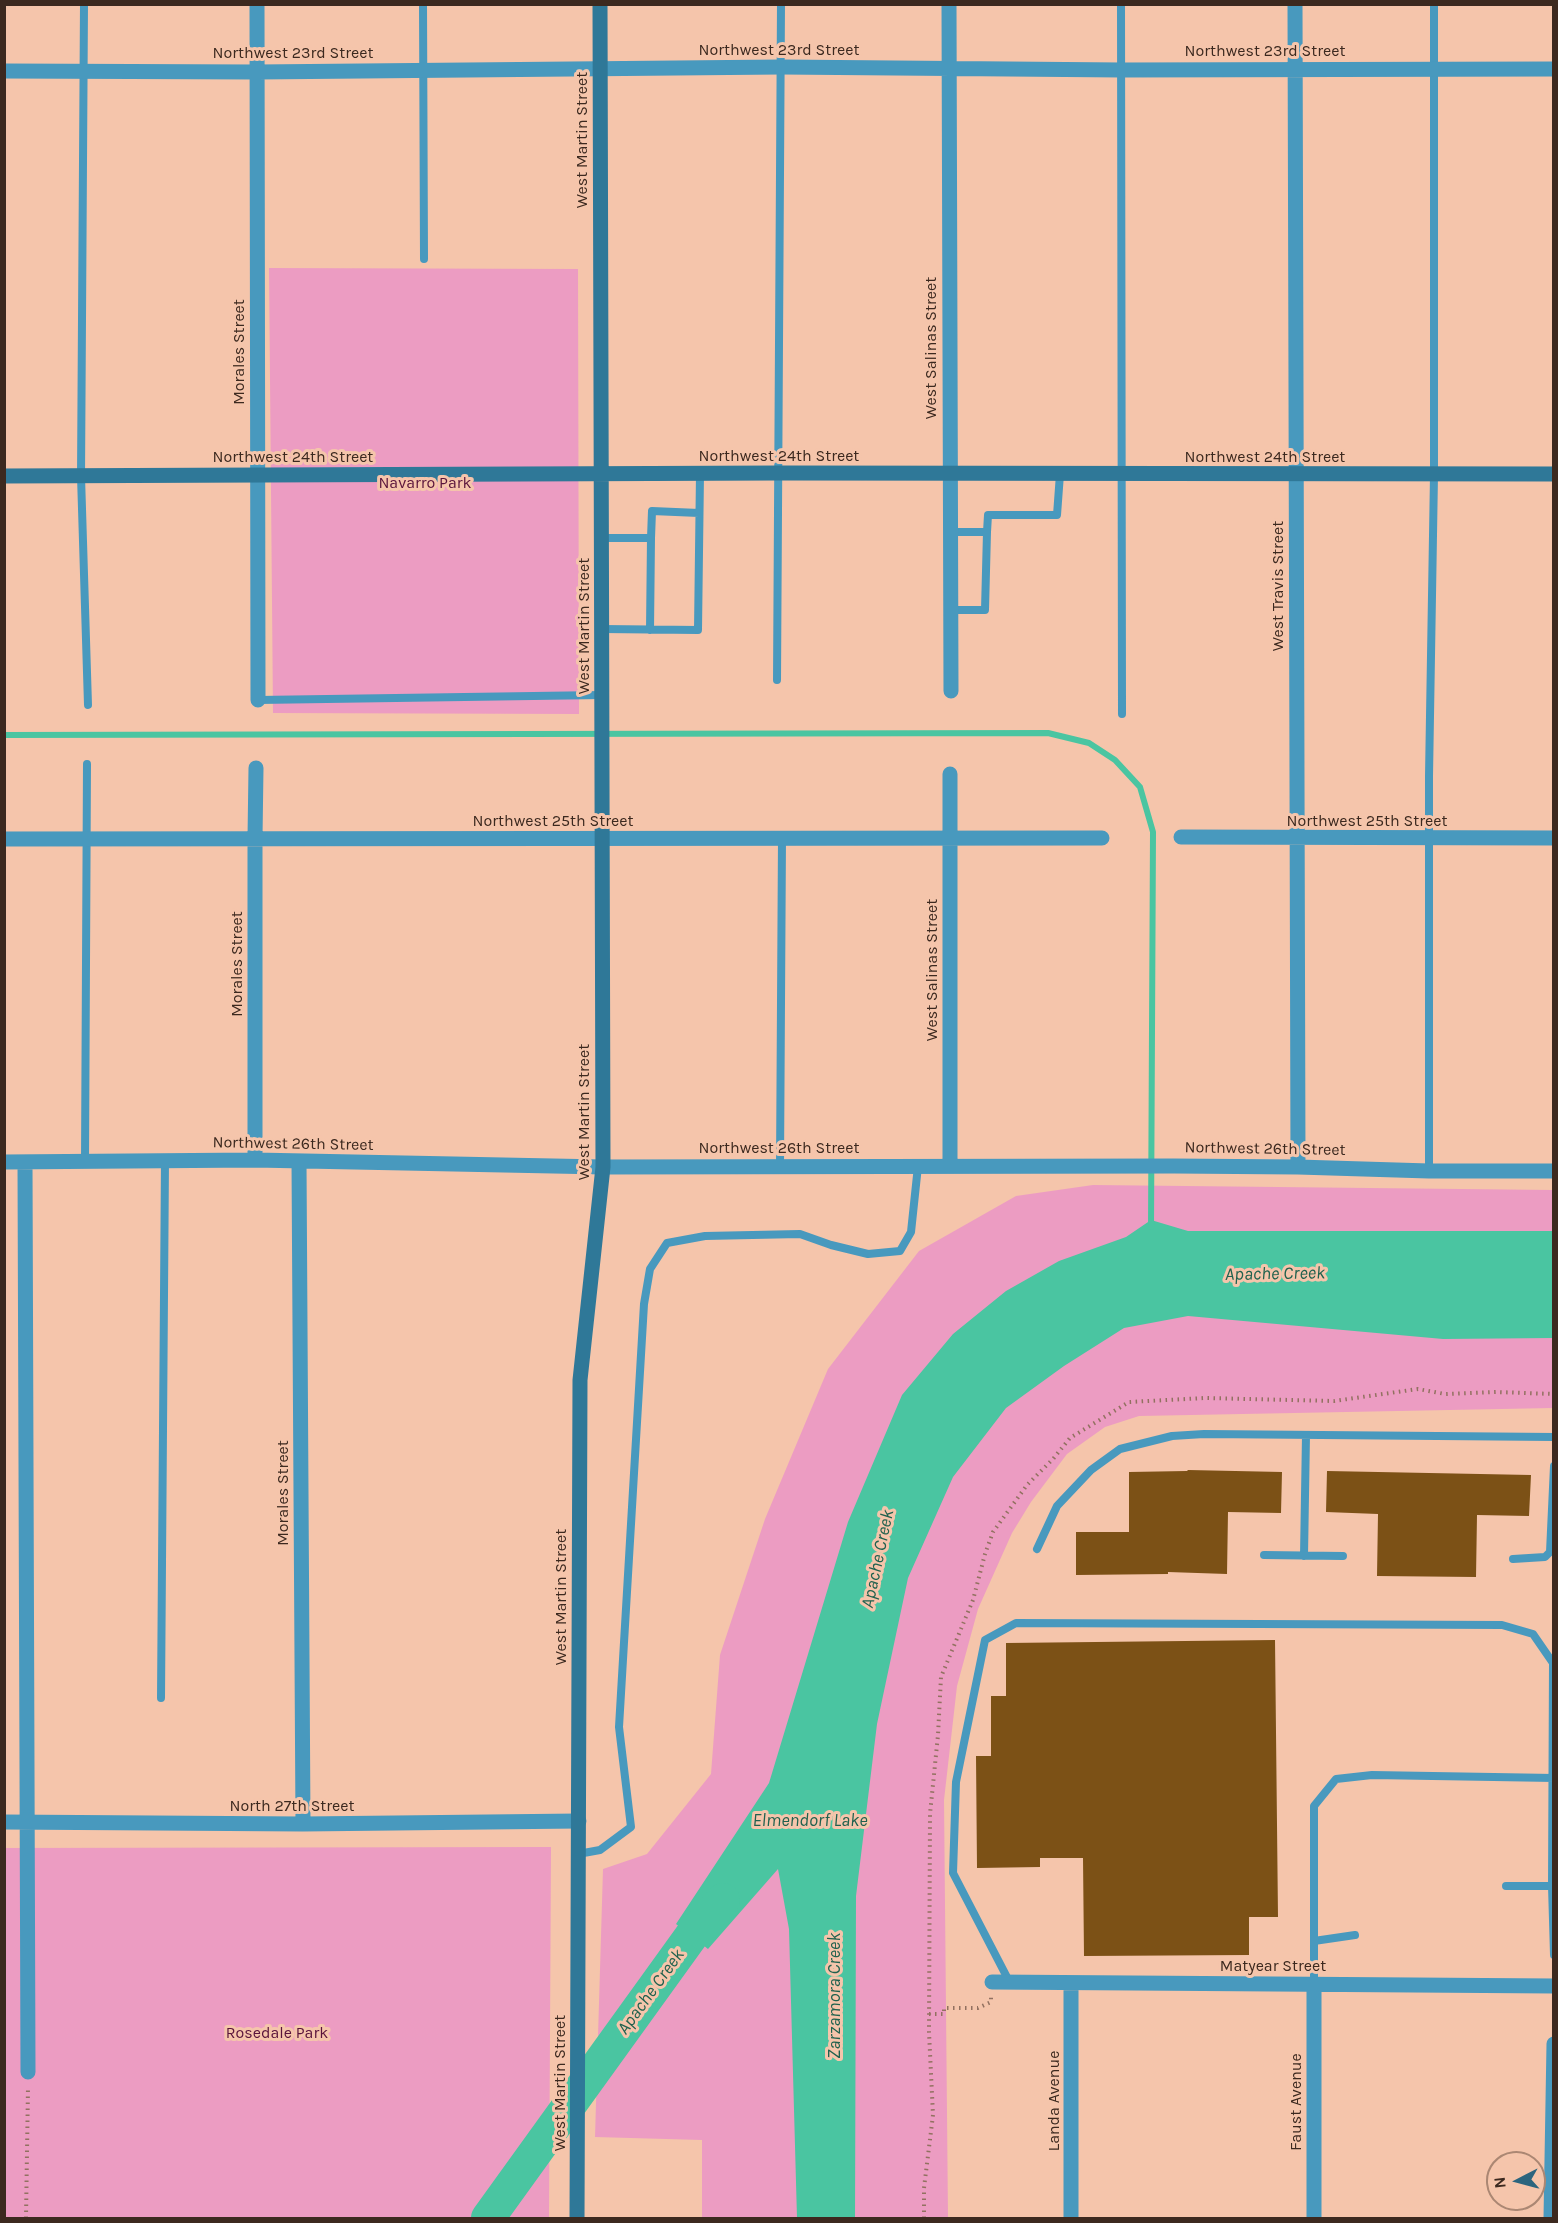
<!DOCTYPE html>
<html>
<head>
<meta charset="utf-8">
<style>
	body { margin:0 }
	#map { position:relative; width:1558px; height:2223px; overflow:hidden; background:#f5c5ab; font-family:Karla,sans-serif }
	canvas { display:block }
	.frame { position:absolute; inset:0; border:6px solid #3c291f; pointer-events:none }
	.north { position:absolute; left:1486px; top:2151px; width:60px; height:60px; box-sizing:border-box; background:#f5c5ab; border:2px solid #ab8773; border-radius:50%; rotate:264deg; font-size:16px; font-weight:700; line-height:24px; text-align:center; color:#3c291f }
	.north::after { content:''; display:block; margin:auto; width:21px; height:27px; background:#2c657e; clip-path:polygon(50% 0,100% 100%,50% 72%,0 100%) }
</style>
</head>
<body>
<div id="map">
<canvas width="1558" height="2223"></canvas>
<div class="frame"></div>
<div class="north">N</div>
</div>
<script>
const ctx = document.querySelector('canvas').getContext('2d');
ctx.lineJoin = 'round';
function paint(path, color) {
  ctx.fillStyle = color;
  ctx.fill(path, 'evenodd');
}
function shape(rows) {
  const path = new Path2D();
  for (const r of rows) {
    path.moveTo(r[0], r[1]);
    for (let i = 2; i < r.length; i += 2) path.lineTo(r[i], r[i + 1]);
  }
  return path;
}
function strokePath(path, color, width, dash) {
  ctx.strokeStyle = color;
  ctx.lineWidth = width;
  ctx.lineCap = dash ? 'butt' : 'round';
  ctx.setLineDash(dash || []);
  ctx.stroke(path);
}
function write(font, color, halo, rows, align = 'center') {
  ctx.font = font + ' Karla,sans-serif';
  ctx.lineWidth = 6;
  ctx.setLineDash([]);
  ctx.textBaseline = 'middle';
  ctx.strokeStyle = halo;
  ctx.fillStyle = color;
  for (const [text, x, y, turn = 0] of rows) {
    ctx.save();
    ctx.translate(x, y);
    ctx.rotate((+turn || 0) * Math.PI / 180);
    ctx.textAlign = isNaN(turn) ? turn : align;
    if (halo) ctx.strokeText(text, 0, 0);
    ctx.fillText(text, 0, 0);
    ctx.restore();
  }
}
const green = shape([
	[269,268,578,269,579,714,273,713],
	[1093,1185,1553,1190,1553,1408,1139,1416,1105,1427,1067,1454,1031,1502,1012,1533,978,1609,957,1686,944,1800,948,2218,702,2218,702,2140,595,2137,603,1869,647,1854,711,1774,720,1655,765,1519,828,1369,919,1251,1016,1196],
	[551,1847,549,2218,5,2218,4,1848]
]);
const water = shape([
	[1151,1220,1188,1231,1553,1231,1553,1338,1443,1339,1188,1316,1124,1328,1064,1366,1006,1408,953,1477,908,1578,877,1724,856,1896,855,2218,797,2218,789,1929,778,1869,708,1949,676,1924,769,1783,848,1522,902,1395,953,1334,1006,1291,1059,1261,1126,1237]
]);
const stream = shape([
	[4,735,1048,733,1089,743,1115,760,1140,787,1153,832,1151,1227]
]);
const river = shape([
	[488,2218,692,1935,723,1900]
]);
const building = shape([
	[1188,1470,1282,1472,1281,1513,1228,1512,1227,1574,1168,1572,1168,1574,1076,1575,1076,1532,1129,1532,1129,1472,1187,1471],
	[1327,1471,1531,1475,1529,1516,1477,1515,1476,1577,1377,1576,1378,1514,1326,1512],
	[1275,1640,1278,1917,1249,1917,1249,1955,1084,1956,1083,1858,1040,1858,1040,1867,977,1868,976,1756,991,1756,991,1696,1006,1696,1006,1643]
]);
const path = shape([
	[929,2014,944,2014,944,2008,978,2008,991,2002,991,1996],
	[26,2218,28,2087],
	[924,2218,924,2188,933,2115,929,2032,930,1814,938,1735,941,1677,973,1600,985,1554,993,1532,1027,1485,1053,1459,1070,1438,1129,1402,1205,1398,1334,1401,1418,1389,1445,1394,1496,1392,1554,1394]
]);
const lane = shape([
	[84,4,81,476,88,705],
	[423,4,424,259],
	[1121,4,1122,714],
	[950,532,987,532,985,610,950,610],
	[987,532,988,515,1057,515,1060,474],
	[602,538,651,538,652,511,699,513],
	[602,629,698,630,700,474],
	[650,630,651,538],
	[777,680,781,4],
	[258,700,602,695],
	[85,1161,87,764],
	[780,1166,782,838],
	[1429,1171,1429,776,1434,475,1434,4],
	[1037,1549,1057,1506,1091,1470,1120,1449,1172,1436,1204,1434,1554,1437],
	[1264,1555,1343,1556],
	[1304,1556,1306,1435],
	[1513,1559,1545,1557,1550,1552,1554,1466],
	[161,1698,165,1160],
	[578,1854,600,1850,631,1827,619,1727,644,1304,650,1269,667,1243,705,1236,800,1234,831,1245,868,1254,900,1251,911,1232,918,1166],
	[1506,1886,1552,1886],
	[1314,1941,1355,1935],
	[1010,1983,953,1873,956,1782,985,1640,1016,1623,1502,1625,1533,1634,1553,1663,1552,1886,1554,1955],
	[1314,1985,1314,1806,1336,1779,1372,1775,1554,1778]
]);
const street = shape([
	[257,4,258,700],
	[949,4,951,691],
	[1295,4,1298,1167],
	[4,71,257,72,781,67,1122,70,1554,69],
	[950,774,950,1166],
	[1181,837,1554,838],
	[4,839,1102,838],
	[255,1160,255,838,256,768],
	[299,1161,303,1824],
	[4,1162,255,1160,603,1167,1174,1166,1298,1167,1429,1171,1554,1171],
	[25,1162,28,2072],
	[4,1822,303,1824,579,1821],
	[992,1982,1554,1986],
	[1071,1983,1071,2218],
	[1314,2218,1314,1985],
	[1551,2218,1554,2044]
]);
const secondary = shape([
	[4,476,780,473,1554,474],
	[577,2218,580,1380,603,1167,600,4]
]);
const streetNames = [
	["Northwest 23rd Street",779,50],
	["Northwest 23rd Street",1265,51],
	["Northwest 23rd Street",293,53],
	["West Martin Street",582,140,-90],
	["West Salinas Street",931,348,-90],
	["Morales Street",239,352,-90],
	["Northwest 24th Street",779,456],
	["Northwest 24th Street",293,457],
	["Northwest 24th Street",1265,457],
	["West Travis Street",1278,586,-90],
	["West Martin Street",584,626,-90],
	["Northwest 25th Street",553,821],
	["Northwest 25th Street",1367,821],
	["Morales Street",237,964,-90],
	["West Salinas Street",932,970,-90],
	["West Martin Street",584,1112,-90],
	["Northwest 26th Street",293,1144,1],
	["Northwest 26th Street",779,1148],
	["Northwest 26th Street",1265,1149,1],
	["Morales Street",283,1493,-90],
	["West Martin Street",561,1597,-90],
	["North 27th Street",292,1806],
	["Matyear Street",1273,1966],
	["West Martin Street",560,2083,-90],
	["Landa Avenue",1054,2101,-90],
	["Faust Avenue",1296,2102,-90]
];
const parkNames = [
	["Navarro Park",425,483],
	["Rosedale Park",277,2033]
];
const waterNames = [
	["Apache Creek",1275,1274,-1],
	["Apache Creek",878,1559,-78],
	["Elmendorf Lake",810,1821],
	["Apache Creek",651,1992,-54],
	["Zarzamora Creek",835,1996,-90]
];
paint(green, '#ec9cc2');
paint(water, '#4ac5a1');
strokePath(stream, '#4ac5a1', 6);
strokePath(river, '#4ac5a1', 34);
paint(building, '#7c5116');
strokePath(path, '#927160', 4, [1.5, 4.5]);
strokePath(lane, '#4899be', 8);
strokePath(street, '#4899be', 15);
strokePath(secondary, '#2f7898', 15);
write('16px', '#3c291f', '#f5c5ab', streetNames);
write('16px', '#59133b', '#f5c5ab', parkNames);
write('italic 18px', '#20614e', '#f5c5ab', waterNames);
</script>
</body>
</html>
